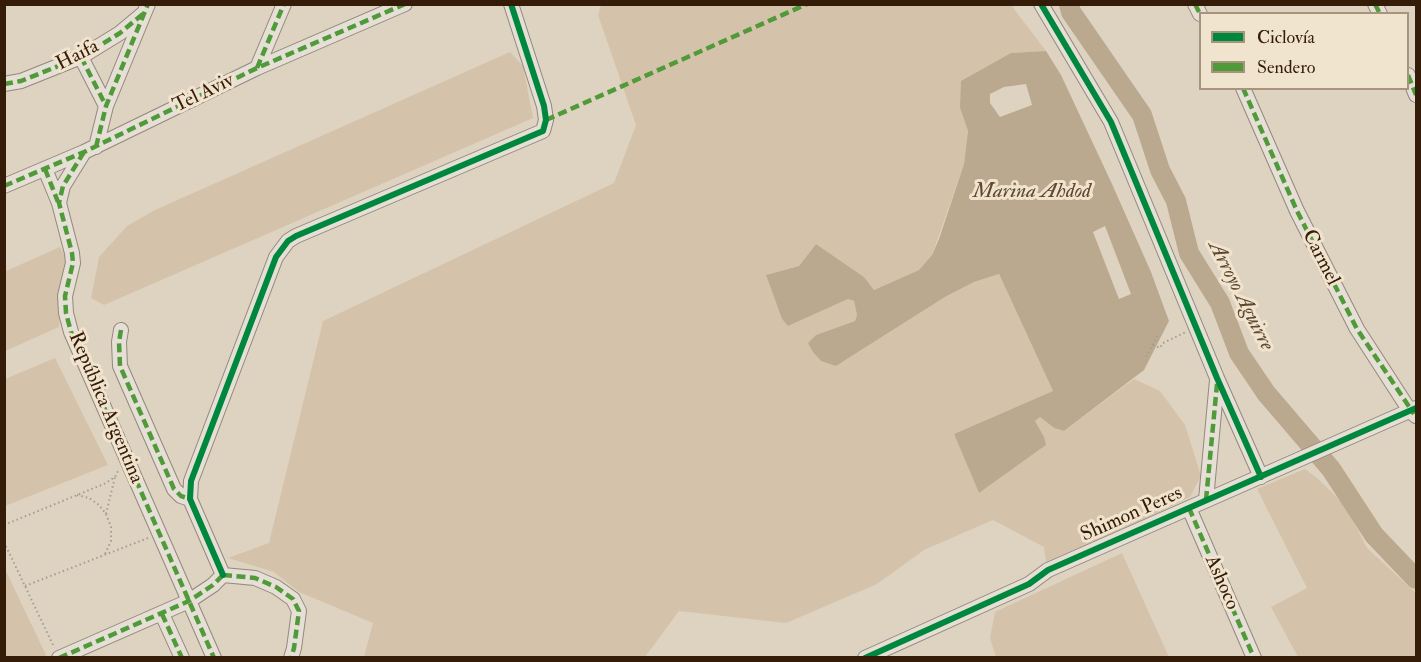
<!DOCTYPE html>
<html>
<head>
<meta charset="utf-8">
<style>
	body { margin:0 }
	#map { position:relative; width:1421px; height:662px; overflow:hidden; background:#ded3c1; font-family:"IM FELL Double Pica",serif }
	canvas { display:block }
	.frame { position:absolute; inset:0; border:6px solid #351c08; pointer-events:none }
	.legend { position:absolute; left:1199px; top:12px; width:210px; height:78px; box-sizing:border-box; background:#f1e4cf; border:2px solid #a6947f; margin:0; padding:8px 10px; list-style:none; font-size:18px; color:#351c08 }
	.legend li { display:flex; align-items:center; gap:12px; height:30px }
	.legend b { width:30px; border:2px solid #a6947f }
</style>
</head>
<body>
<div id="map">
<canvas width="1421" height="662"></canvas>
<div class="frame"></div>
<ul class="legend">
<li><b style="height:8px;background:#00873e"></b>Ciclovía</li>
<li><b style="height:8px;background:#519a3a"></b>Sendero</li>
</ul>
</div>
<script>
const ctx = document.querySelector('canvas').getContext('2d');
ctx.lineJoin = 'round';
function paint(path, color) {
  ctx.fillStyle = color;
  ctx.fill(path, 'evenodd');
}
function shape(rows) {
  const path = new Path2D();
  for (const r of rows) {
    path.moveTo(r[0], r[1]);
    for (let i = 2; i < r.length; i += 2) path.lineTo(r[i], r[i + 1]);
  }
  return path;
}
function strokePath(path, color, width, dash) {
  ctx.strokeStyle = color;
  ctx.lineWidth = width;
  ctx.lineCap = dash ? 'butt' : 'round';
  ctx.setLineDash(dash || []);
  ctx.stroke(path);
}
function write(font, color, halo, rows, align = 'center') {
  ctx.font = font + ' "IM FELL Double Pica",serif';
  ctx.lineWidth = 6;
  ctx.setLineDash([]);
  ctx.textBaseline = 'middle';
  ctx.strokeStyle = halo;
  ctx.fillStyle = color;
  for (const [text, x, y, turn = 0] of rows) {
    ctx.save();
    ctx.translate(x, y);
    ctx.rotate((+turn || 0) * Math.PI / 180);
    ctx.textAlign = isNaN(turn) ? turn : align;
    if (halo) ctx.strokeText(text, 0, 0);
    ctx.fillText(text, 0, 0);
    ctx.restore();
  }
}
const green = shape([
	[601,5,1011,5,1046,51,1011,53,960,108,968,131,964,164,932,255,919,270,874,290,864,277,816,244,799,266,766,275,782,319,788,326,848,299,854,301,857,315,855,321,816,335,836,366,945,297,974,282,999,274,1053,391,954,434,979,493,1046,445,1035,421,1040,417,1054,428,1064,431,1134,379,1160,391,1185,425,1201,476,1190,497,1137,523,1046,562,1044,547,993,520,924,550,877,584,786,623,679,611,645,657,364,657,373,623,299,592,274,572,228,558,269,543,323,321,614,183,636,125,598,15],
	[510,52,523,66,533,118,104,305,91,298,99,257,127,226,155,210],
	[60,247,66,258,59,327,5,351,4,272],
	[55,358,108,465,5,506,5,379],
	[1305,469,1317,478,1345,505,1367,548,1416,593,1416,657,1298,657,1271,607,1307,588,1257,489],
	[1122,553,1169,657,996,657,990,638,995,612],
	[5,569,46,655,41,658,5,657]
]);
const water = shape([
	[1046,51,1061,75,1112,184,1151,272,1169,321,1144,370,1064,431,1054,428,1040,417,1035,421,1044,437,1046,445,979,493,954,434,1053,391,999,274,974,282,945,297,836,366,821,361,813,352,808,343,816,335,855,321,857,315,854,301,848,299,788,326,782,319,766,275,799,266,816,244,864,277,874,290,919,270,932,255,939,239,964,164,968,131,960,108,961,81,1011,53],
	[1026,84,1032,105,1000,117,990,103,990,94,1004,87],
	[1105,226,1131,294,1119,299,1093,232]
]);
const river = shape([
	[1069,4,1071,12,1142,115,1160,170,1176,201,1189,253,1220,303,1239,353,1266,393,1331,469,1374,535,1416,579]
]);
const path = shape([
	[1153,345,1160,348,1163,343,1186,332],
	[1146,357,1159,333],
	[77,495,89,498,99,505,106,514,111,527,111,541,105,554],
	[106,514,115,477],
	[4,525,104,484,115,477,119,469],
	[4,542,54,647],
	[25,586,148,538]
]);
const minor = shape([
	[1041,4,1111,122,1217,378,1261,477],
	[1195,4,1200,14],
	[1375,4,1380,14],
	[81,57,106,106],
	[257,68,284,4],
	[1408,75,1416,95],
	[4,84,21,81,81,57,120,33,144,13],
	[1243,88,1297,211,1357,329,1410,411,1416,416],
	[96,147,106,106,148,4],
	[84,152,63,186,59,203,72,253,73,263,65,296,66,313,71,332,214,658],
	[45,169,59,203],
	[4,186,84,152,257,68,405,4],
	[121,330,119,342,120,366,174,489,181,496,190,499],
	[1206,500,1217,380],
	[1189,508,1254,658],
	[223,575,190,499,191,481,276,257,288,241,296,236,543,131,546,120,544,106,511,4],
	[223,575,255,578,276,587,293,599,299,611,294,648,291,658],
	[162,614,182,658],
	[59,658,189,601,213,585,223,575],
	[865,658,1029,584,1048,570,1416,408]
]);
const quiet = shape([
	[1195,4,1200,14],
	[1375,4,1380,14],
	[81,57,106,106],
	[257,68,284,4],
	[1408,75,1416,95],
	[4,84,21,81,81,57,120,33,144,13],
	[1243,88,1297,211,1357,329,1414,414],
	[546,120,807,4],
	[96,147,106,106,148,4],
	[84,152,63,186,59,203,72,253,73,263,65,296,66,313,71,332,214,658],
	[45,169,58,202],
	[4,186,84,152,257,68,405,4],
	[121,330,119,342,120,366,174,489,181,496,190,499],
	[1206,500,1217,384],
	[1189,508,1254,658],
	[223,575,255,578,276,587,293,599,299,611,294,648,291,658],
	[162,614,182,658],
	[59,658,189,601,213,585,223,575]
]);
const cycleway = shape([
	[1041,4,1111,122,1217,378,1261,477],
	[223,575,190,499,191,481,276,257,288,241,296,236,543,131,546,120,544,106,511,4],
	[865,658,1029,584,1048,570,1416,408]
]);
const streetNames = [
	["Haifa",78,56,-27],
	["Tel Aviv",204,94,-26],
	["Carmel",1320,258,63],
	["República Argentina",105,408,67],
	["Shimon Peres",1132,515,-24],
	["Ashoco",1221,583,66]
];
const waterNames = [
	["Marina Ahdod",1032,192],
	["Arroyo Aguirre",1240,296,63]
];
paint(green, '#d4c3aa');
paint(water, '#bba98f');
strokePath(river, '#bba98f', 20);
strokePath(minor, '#92887b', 16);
strokePath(path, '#a39d94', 2, [1.5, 3]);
strokePath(minor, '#e5dfd6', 14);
strokePath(quiet, '#519a3a', 4.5, [9, 4.5]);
strokePath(cycleway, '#00873e', 6);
write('20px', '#351c08', '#f1e4cf', streetNames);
write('italic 21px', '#5f4730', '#f1e4cf', waterNames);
</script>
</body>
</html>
